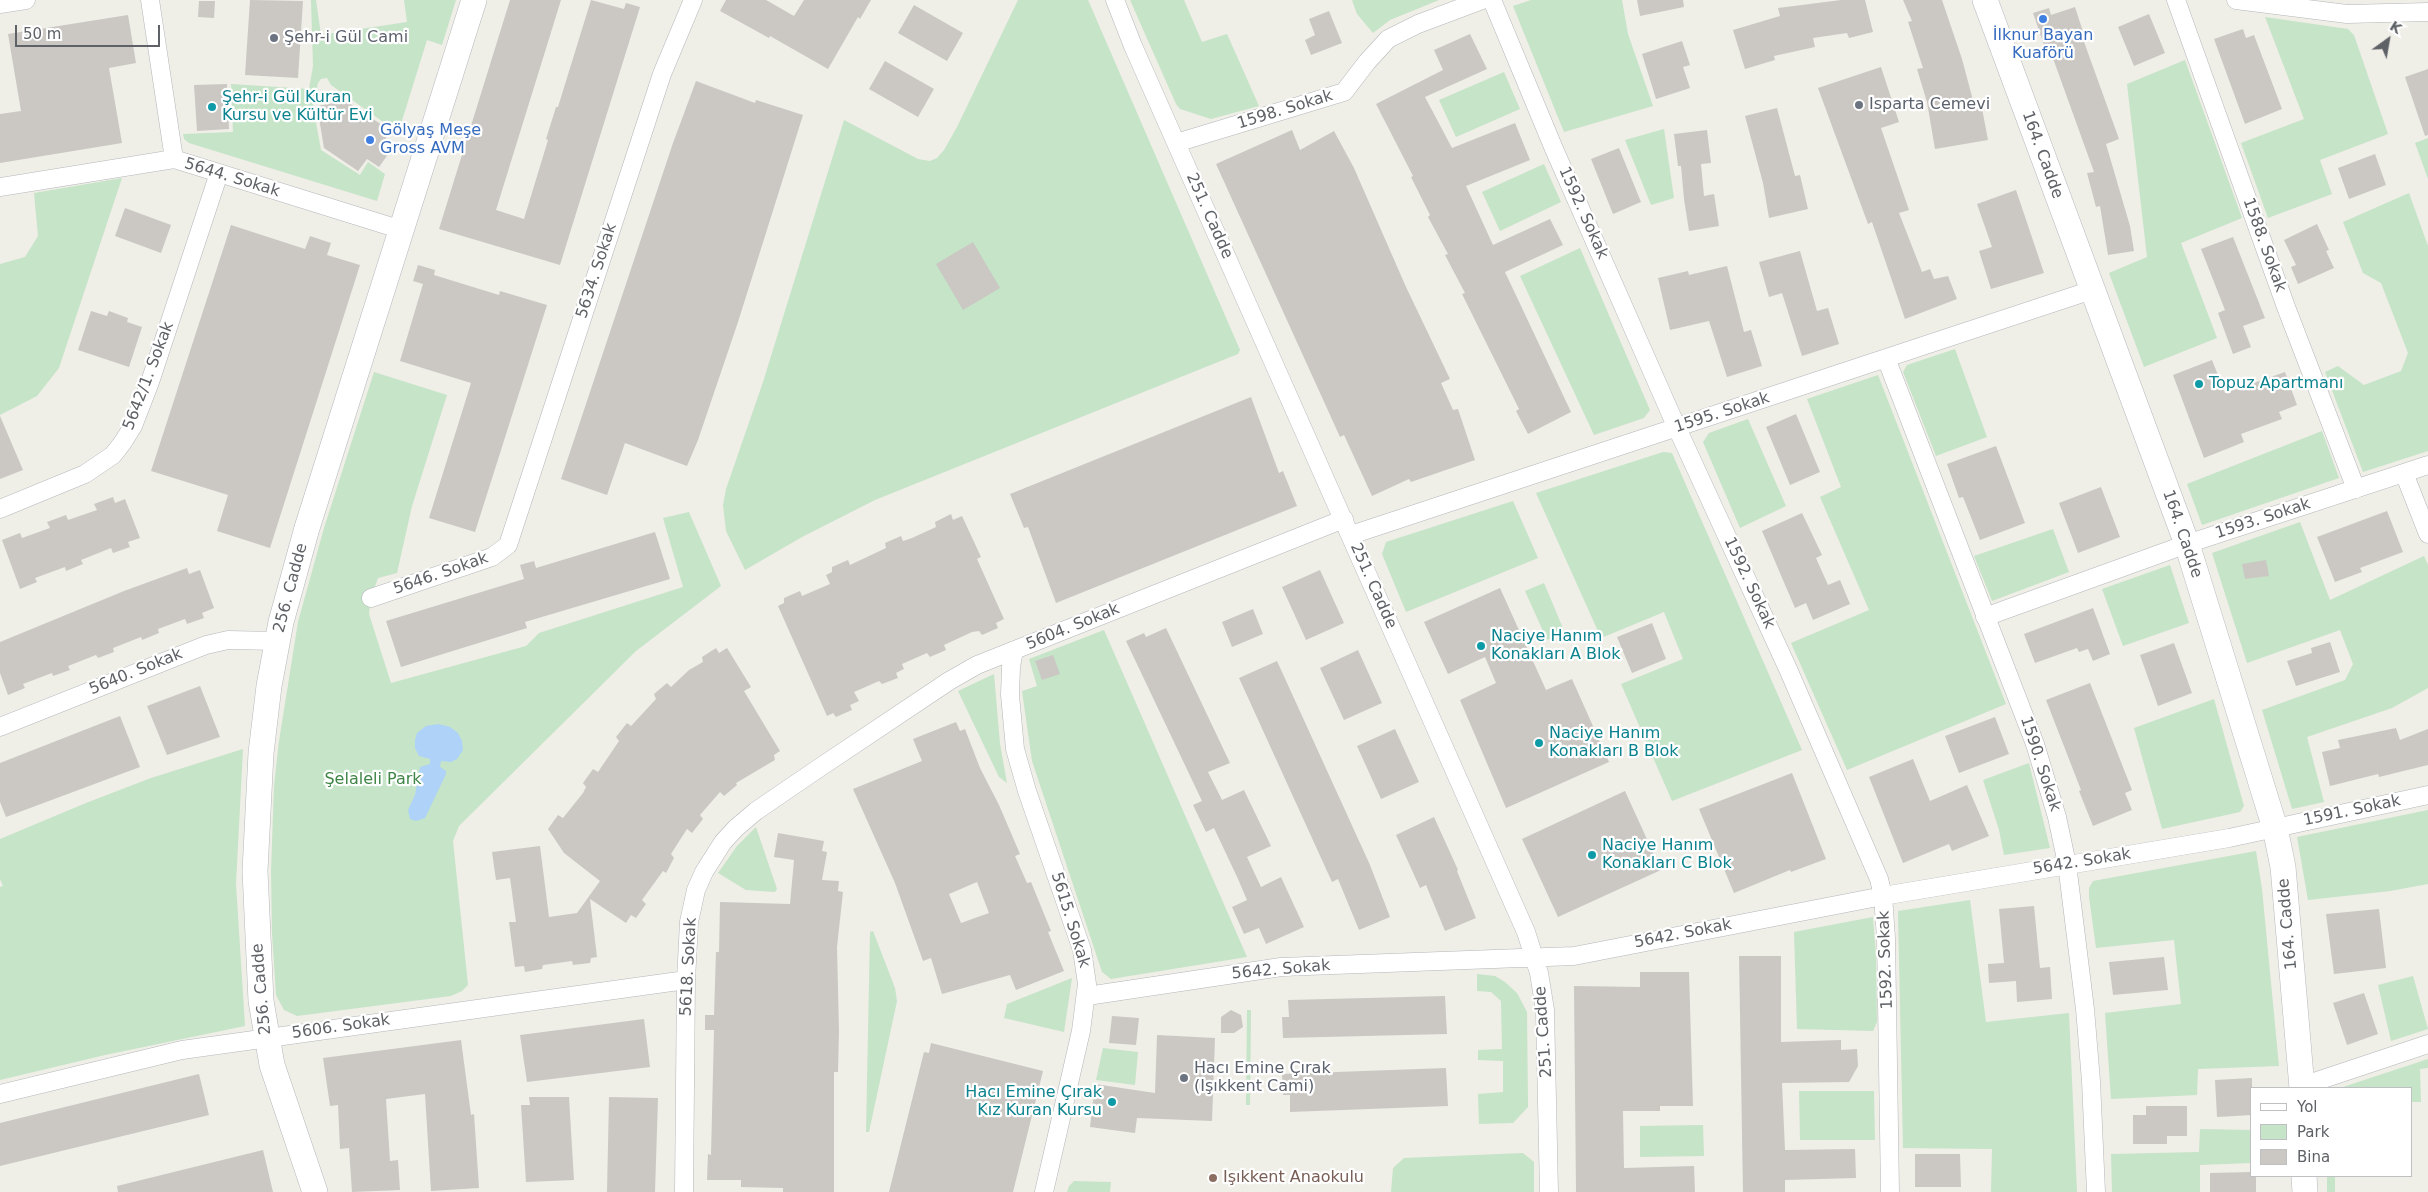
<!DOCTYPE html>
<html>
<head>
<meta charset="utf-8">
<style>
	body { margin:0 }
	#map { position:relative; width:2428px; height:1192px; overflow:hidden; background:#efeee7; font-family:"DejaVu Sans",sans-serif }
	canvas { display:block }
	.legend { position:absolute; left:2250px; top:1087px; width:162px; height:90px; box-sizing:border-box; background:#fff; border:1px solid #bfc0c2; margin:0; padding:6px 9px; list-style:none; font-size:15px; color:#5e6166 }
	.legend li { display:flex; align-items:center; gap:10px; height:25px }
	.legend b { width:25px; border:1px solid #bfc0c2 }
	.north { position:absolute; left:2363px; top:15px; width:50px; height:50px; -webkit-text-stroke:4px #fff; paint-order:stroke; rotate:32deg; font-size:14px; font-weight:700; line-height:20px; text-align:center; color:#5e6166 }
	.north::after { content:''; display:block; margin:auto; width:18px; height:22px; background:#5e6166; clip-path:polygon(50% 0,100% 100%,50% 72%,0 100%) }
	.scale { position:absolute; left:15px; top:25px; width:145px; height:22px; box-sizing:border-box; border:2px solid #5e6166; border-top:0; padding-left:6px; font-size:15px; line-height:18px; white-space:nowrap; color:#5e6166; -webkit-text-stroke:4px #fff; paint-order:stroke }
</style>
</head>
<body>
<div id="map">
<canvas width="2428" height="1192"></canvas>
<ul class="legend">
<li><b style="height:6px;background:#fff"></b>Yol</li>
<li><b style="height:14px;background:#c5e4c8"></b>Park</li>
<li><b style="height:14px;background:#cbc8c4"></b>Bina</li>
</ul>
<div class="north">K</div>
<div class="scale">50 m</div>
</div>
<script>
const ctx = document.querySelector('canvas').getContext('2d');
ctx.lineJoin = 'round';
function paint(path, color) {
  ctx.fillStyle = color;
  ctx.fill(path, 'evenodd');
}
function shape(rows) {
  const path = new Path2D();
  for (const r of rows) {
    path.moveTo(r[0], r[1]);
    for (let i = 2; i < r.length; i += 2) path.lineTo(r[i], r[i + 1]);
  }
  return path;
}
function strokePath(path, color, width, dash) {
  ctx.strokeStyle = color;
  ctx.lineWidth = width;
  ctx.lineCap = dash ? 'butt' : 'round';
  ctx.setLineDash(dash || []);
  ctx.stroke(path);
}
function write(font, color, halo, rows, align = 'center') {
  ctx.font = font + ' "DejaVu Sans",sans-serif';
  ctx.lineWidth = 4.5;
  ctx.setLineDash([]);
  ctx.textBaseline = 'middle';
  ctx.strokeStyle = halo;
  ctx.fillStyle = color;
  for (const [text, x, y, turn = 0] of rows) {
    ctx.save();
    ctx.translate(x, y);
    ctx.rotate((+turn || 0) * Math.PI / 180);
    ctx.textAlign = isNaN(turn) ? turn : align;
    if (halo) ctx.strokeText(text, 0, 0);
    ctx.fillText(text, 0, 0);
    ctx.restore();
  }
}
const green = shape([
	[311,0,316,0,321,35,407,22,404,0,456,0,442,45,427,40,400,127,393,129,331,85,327,78,321,79,318,83,313,106,321,150,360,175,368,162,385,174,377,201,189,143,184,139,183,134,233,132,231,84,309,89,313,66],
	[1018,0,1088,0,1240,350,1238,354,875,500,802,537,745,570,726,531,723,505,726,489,763,382,844,120,918,159,930,161,937,158,944,150,957,127],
	[1130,0,1184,0,1202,42,1227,34,1259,106,1211,119,1180,109,1176,104],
	[1352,0,1439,0,1390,20,1373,33,1357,14],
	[1531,0,1622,0,1628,34,1653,106,1564,132,1513,6],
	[2265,17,2348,29,2354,35,2388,134,2320,160,2332,194,2268,218,2241,143,2304,119],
	[2185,60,2242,218,2181,243,2217,338,2144,367,2109,273,2147,257,2127,84],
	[1504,72,1520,109,1456,137,1439,100],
	[1664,129,1674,198,1651,205,1625,140],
	[2428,138,2428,179,2415,143],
	[1544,164,1561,202,1500,231,1482,192],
	[122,178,59,368,37,396,0,415,0,264,25,257,38,236,34,193],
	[2409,193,2428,246,2428,451,2363,472,2325,372,2338,366,2364,385,2401,371,2408,353,2381,283,2363,273,2343,222],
	[1580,248,1650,410,1644,418,1594,435,1520,276],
	[1955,349,1987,437,1936,456,1903,372,1907,365],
	[374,372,447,395,412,506,397,573,378,578,371,598,369,614,391,683,526,646,539,633,683,587,663,518,689,512,721,586,636,651,459,826,453,841,468,985,462,991,451,996,297,1016,284,1010,276,995,272,933,271,871,274,786,279,741,298,622,324,528],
	[1878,375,2006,704,1847,770,1791,643,1869,610,1820,497,1841,487,1807,399],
	[1748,419,1786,506,1740,528,1703,442,1709,433],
	[2322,431,2339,478,2202,525,2187,484],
	[1663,452,1672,453,1802,750,1672,801,1621,684,1683,659,1664,612,1601,638,1536,493],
	[1513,501,1538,558,1406,612,1382,554,1386,542],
	[2300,522,2330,600,2424,556,2428,565,2428,688,2392,708,2307,737,2324,802,2292,809,2262,710,2345,680,2353,664,2340,630,2247,663,2212,553],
	[2053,529,2069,572,1992,601,1974,556],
	[2170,565,2189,623,2123,646,2102,589],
	[1544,583,1565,633,1547,640,1525,591],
	[1104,630,1247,957,1111,979,1102,972,1032,761,1022,691,1037,686,1029,659],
	[994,674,1000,744,1007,783,999,777,958,691],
	[2214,699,2244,806,2240,812,2162,829,2134,728],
	[243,749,236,884,245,1026,105,1055,0,1080,0,887,3,886,0,879,0,839,86,803,151,778],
	[2029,763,2050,848,2004,855,1999,830,1983,780],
	[2428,810,2428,884,2390,891,2308,900,2297,837],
	[756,827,777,889,775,892,746,890,718,873,737,846],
	[2256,851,2262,889,2279,1066,2198,1069,2197,1095,2111,1099,2105,1013,2181,1004,2174,940,2096,948,2089,897,2089,888,2093,881],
	[1970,900,1986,1022,2069,1013,2077,1192,1991,1192,1992,1149,1903,1148,1898,911],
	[1873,917,1876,955,1877,1022,1873,1031,1797,1029,1794,932],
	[873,931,895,988,897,1001,869,1132,866,1132,870,932],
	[1477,974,1495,976,1505,982,1517,993,1527,1012,1528,1107,1513,1123,1479,1124,1478,1094,1503,1092,1503,1061,1478,1060,1478,1050,1502,1049,1501,1001,1491,992,1477,991],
	[2413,976,2428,1029,2391,1041,2378,985],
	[1072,978,1064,1032,1004,1018,1007,1004],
	[1247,1010,1251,1010,1250,1105,1246,1105],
	[1103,1048,1138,1052,1135,1085,1096,1080],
	[2428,1059,2428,1068,2420,1069,2421,1102,2412,1102,2412,1088,2340,1088],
	[1799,1091,1874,1091,1875,1140,1800,1140],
	[1703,1125,1704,1156,1640,1157,1640,1126],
	[2200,1129,2252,1130,2252,1163,2200,1165,2200,1192,2112,1192,2111,1154,2199,1152],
	[1523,1153,1534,1162,1534,1192,1391,1192,1393,1168,1404,1158],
	[2327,1176,2335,1176,2335,1192,2327,1192],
	[1074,1181,1111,1182,1110,1192,1067,1192,1069,1186]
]);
const water = shape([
	[438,724,450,727,458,733,462,741,463,750,457,759,451,762,441,761,440,767,446,771,446,774,425,818,416,821,410,819,408,810,415,795,420,767,430,764,430,759,419,756,415,748,415,740,417,733,426,726]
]);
const building = shape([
	[250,0,303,1,298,78,245,75],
	[510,0,561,0,496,210,524,219,548,140,546,139,556,107,558,107,591,0,624,9,626,3,640,7,560,265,439,229],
	[726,0,766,0,794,16,804,0,871,0,860,19,858,17,828,69,770,36,769,38,720,11],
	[1637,0,1683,0,1684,7,1640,16],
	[1841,0,1865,0,1873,32,1849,38,1847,33,1813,38,1815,47,1774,56,1775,60,1745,69,1733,30,1780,16,1778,8],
	[1903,0,1942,0,1962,59,1974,104,1981,103,1988,140,1935,149,1927,102,1917,69,1923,68,1908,22,1912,21],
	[199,1,215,1,214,18,198,17],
	[914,5,963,33,947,61,898,33],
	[2075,7,2085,38,2083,39,2119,139,2106,144,2130,226,2134,251,2108,255,2100,206,2096,207,2087,173,2094,172,2050,50,2046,51,2033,13,2049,8,2051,15],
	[1329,11,1342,43,1311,55,1305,40,1315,35,1309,19],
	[2149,14,2165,53,2134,66,2118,27],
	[128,15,136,63,109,68,122,143,0,163,0,114,21,111,8,34],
	[2243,29,2246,38,2254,35,2282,109,2245,124,2214,39],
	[1470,34,1487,69,1425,97,1452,148,1515,123,1530,160,1466,186,1493,245,1550,219,1563,245,1505,272,1571,412,1528,434,1516,411,1519,409,1462,294,1465,293,1445,255,1448,254,1428,217,1430,215,1411,177,1413,176,1376,104,1443,70,1434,50],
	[1682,41,1690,65,1683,67,1690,88,1656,99,1642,54],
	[885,61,934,89,918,117,869,89],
	[1881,67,1899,122,1881,128,1909,210,1899,213,1922,272,1930,269,1934,279,1948,276,1957,299,1905,319,1872,222,1868,224,1818,88],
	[2428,69,2428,135,2425,136,2405,77],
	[696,81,755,103,756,100,803,115,738,322,698,440,687,466,625,443,607,495,561,479,673,143],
	[227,84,229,129,197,131,194,85],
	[346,101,391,131,380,147,389,153,379,167,367,159,358,171,324,148,317,106],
	[1777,108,1795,176,1800,175,1808,209,1769,218,1763,183,1745,116],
	[1292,130,1300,150,1334,131,1354,168,1406,287,1450,379,1441,383,1453,410,1458,409,1475,460,1411,482,1409,479,1372,496,1344,435,1340,437,1216,164],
	[1707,130,1711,163,1701,164,1704,196,1714,194,1719,226,1689,231,1684,199,1681,166,1678,166,1674,134],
	[1619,148,1641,202,1613,214,1591,159],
	[2375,154,2386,185,2349,199,2338,168],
	[2016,190,2044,273,1991,289,1979,251,1992,247,1977,204],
	[125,208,171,225,161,253,115,236],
	[2317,224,2329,250,2326,251,2334,268,2298,284,2291,267,2296,265,2284,240],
	[231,225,305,249,310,236,331,243,327,255,360,265,270,548,217,531,228,495,151,471],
	[2233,237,2265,318,2243,326,2251,347,2233,354,2218,313,2225,310,2201,249],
	[973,242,1000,288,963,310,936,264],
	[1800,251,1817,311,1828,308,1839,344,1802,356,1782,293,1769,297,1759,262],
	[418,265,435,270,434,275,499,295,500,291,547,305,475,532,429,518,471,383,400,361,423,284,413,281],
	[1727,266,1744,332,1751,330,1762,366,1727,377,1709,321,1670,330,1658,278,1688,271,1689,275],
	[91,311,107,316,109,311,128,318,127,322,142,327,129,367,78,350],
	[2212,360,2225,393,2285,372,2297,405,2279,412,2282,419,2241,434,2244,442,2204,458,2173,375],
	[1251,397,1279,473,1283,471,1297,506,1056,603,1028,527,1024,528,1010,494],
	[1796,414,1820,472,1790,485,1766,427],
	[0,416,23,470,0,479],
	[1996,446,2025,523,1980,540,1963,497,1959,498,1947,464],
	[2101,487,2120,537,2078,553,2059,503],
	[113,497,115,503,125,499,140,538,128,542,130,547,113,553,111,548,81,560,83,564,66,571,65,567,35,578,37,582,20,589,2,540,20,533,22,538,50,528,47,522,66,515,68,520,97,510,94,504],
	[2387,511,2403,552,2360,568,2362,572,2335,582,2317,537],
	[1802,513,1822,555,1816,558,1828,585,1840,580,1850,604,1813,620,1806,603,1795,608,1762,531],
	[951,514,953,520,962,516,981,557,977,559,1004,619,996,623,998,628,982,635,979,631,972,632,944,645,946,650,930,657,927,653,902,664,904,669,896,673,898,678,882,684,879,681,854,692,859,701,850,705,852,710,836,717,833,713,827,716,778,606,784,603,784,598,800,591,802,596,830,584,826,575,832,572,832,567,848,560,850,565,886,548,885,543,901,536,903,541,912,538,936,527,935,522],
	[655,532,670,579,525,622,527,628,401,667,386,621,524,579,520,565,534,561,536,568],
	[2266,560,2269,576,2245,579,2242,564],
	[187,568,189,574,200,570,214,608,202,613,204,618,187,624,185,619,158,629,159,633,142,640,141,637,113,648,114,652,98,658,96,655,68,666,70,670,53,676,52,673,23,684,25,688,8,695,0,673,0,642,124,591],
	[1320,570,1344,623,1306,640,1282,587],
	[1500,588,1546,690,1572,679,1609,762,1506,808,1460,700,1496,683,1485,657,1448,674,1424,622],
	[2093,608,2110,654,2093,661,2088,649,2079,652,2077,648,2035,663,2024,634],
	[1253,609,1263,634,1232,647,1222,622],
	[1652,623,1666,659,1632,673,1617,637],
	[1166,628,1230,763,1208,772,1222,800,1244,790,1271,846,1247,857,1261,887,1281,877,1304,927,1266,944,1259,928,1244,934,1232,907,1247,900,1238,879,1214,828,1206,832,1193,805,1202,801,1126,641,1144,633,1146,637],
	[2330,642,2340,672,2296,686,2287,661,2312,653,2311,648],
	[2174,643,2192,693,2158,706,2140,655],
	[716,648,719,653,727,648,751,687,744,691,780,751,774,755,775,760,736,783,737,785,724,796,720,792,700,815,703,819,692,833,687,829,671,854,674,858,666,873,663,871,642,900,646,904,636,918,631,915,626,923,590,899,597,957,591,958,590,963,573,965,572,961,543,965,542,969,525,972,524,966,515,967,509,922,516,922,510,878,496,880,492,852,540,846,549,917,577,913,600,881,564,853,548,829,558,815,563,818,583,793,586,787,583,783,593,769,598,772,619,741,616,737,627,723,631,726,656,699,654,694,667,683,671,687,689,670,703,662,702,657],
	[1358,650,1382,703,1344,720,1320,668],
	[1053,655,1060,674,1042,680,1035,661],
	[1277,661,1370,865,1390,917,1359,930,1338,879,1332,882,1239,678],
	[2090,683,2132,790,2125,793,2132,810,2093,826,2079,791,2081,790,2046,700],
	[200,686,220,737,167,755,147,706],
	[120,716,140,767,6,817,0,802,0,763],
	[1995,717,2009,754,1959,773,1945,736],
	[956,722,960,731,965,729,980,768,999,805,1020,854,1015,856,1027,883,1031,882,1051,931,1048,932,1064,971,1016,990,1010,975,942,994,931,958,923,961,895,883,853,789,922,761,913,739],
	[977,882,989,913,961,923,949,894],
	[2396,728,2400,740,2428,729,2428,765,2379,777,2378,774,2330,786,2322,752,2340,748,2338,740],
	[1395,729,1419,782,1381,799,1357,746],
	[1913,759,1930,801,1967,785,1989,836,1952,851,1949,844,1903,863,1869,777],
	[1792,773,1826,859,1791,872,1790,870,1734,893,1699,809],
	[1625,791,1661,870,1558,917,1522,839],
	[1434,817,1458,870,1457,871,1476,918,1445,931,1426,885,1420,888,1396,835],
	[778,833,824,841,822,851,827,852,822,880,839,881,838,891,843,892,837,947,839,1031,838,1072,834,1072,834,1192,783,1192,783,1188,741,1187,741,1180,707,1180,708,1154,711,1155,714,1030,705,1030,705,1015,714,1015,716,952,719,952,720,902,790,904,794,860,774,857],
	[2034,906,2040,968,2050,967,2052,999,2017,1002,2016,981,1989,983,1988,964,2004,963,1999,909],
	[2379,909,2386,968,2334,974,2326,914],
	[1739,956,1781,956,1781,1042,1841,1040,1841,1050,1857,1049,1858,1066,1849,1082,1782,1083,1785,1150,1855,1149,1856,1178,1785,1180,1785,1192,1743,1192],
	[2164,957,2168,990,2113,995,2109,962],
	[1640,972,1689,972,1693,1106,1660,1106,1660,1111,1623,1111,1624,1168,1694,1166,1695,1192,1576,1192,1574,986,1640,987],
	[2364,993,2378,1034,2347,1045,2333,1003],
	[1445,996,1447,1034,1283,1038,1282,1017,1289,1017,1288,1000],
	[1231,1010,1241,1015,1243,1027,1234,1033,1221,1033,1221,1017],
	[1112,1016,1139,1018,1136,1045,1109,1043],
	[644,1019,650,1067,527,1082,520,1035],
	[1157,1035,1215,1038,1212,1121,1137,1118,1135,1133,1090,1127,1095,1084,1155,1093],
	[461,1040,471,1115,474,1114,479,1188,431,1191,425,1094,386,1099,390,1161,398,1160,400,1190,352,1192,349,1148,340,1149,338,1105,330,1106,323,1058],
	[931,1043,1043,1071,1013,1192,889,1192,924,1052,929,1053],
	[1446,1068,1448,1106,1290,1112,1290,1095,1283,1095,1282,1074],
	[199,1074,209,1115,0,1166,0,1123],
	[2252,1078,2252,1115,2217,1117,2215,1080],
	[529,1097,569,1097,574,1180,526,1182,521,1105,530,1105],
	[609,1097,658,1098,655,1192,607,1192],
	[2146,1106,2187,1106,2187,1136,2167,1136,2167,1144,2133,1144,2133,1115,2146,1115],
	[263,1150,273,1192,118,1192,117,1186],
	[1915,1154,1960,1154,1961,1187,1915,1187],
	[2252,1172,2252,1176,2256,1176,2256,1192,2210,1192,2210,1173]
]);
const street = shape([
	[150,0,174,159],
	[1115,0,1133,46,1526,932,1539,973,1545,1010,1549,1192],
	[1492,0,1554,149,1677,428,1788,669,1879,879,1883,896,1886,938,1890,1192],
	[2176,0,2286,307,2356,489],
	[2236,0,2347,14,2428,12],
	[0,4,26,0],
	[1176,143,1344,92,1367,62,1388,39,1418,24,1482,0],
	[0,187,174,159,402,230],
	[1886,358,2035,744,2057,817,2067,864,2085,1009,2091,1081,2096,1192],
	[2404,473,2428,534],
	[0,509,85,474,113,455,123,442,133,426,150,382,219,173],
	[1351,535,2092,290],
	[371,598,492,557,508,545,662,74,693,0],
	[1985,617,2187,544,2428,465],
	[1014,650,1011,667,1010,695,1015,749,1027,791,1082,950,1087,984,1081,1031,1044,1192],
	[0,727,206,645,228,640,277,641],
	[1087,996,1281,967,1574,956,1883,896,2229,838,2428,795],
	[2302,1086,2428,1044],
	[0,1094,182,1050,686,980],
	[684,1192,686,980,689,922,696,890,704,872,723,842,736,828,756,811,819,768,949,681,977,665,1344,519]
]);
const secondary = shape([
	[1985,0,2187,544,2275,828,2283,867,2302,1088],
	[2304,1176,2305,1192],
	[315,1192,272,1065,261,1001,255,871,261,753,269,686,281,622,307,528,474,0]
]);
const markers = [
	[2043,19,5,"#3f7fe0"],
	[274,38,5,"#6b7280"],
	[1859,105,5,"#6b7280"],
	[212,107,5,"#0f9aa8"],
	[370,140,5,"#3f7fe0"],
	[2199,384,5,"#0f9aa8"],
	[1481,646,5,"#0f9aa8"],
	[1539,743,5,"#0f9aa8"],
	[1592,855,5,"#0f9aa8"],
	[1184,1078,5,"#6b7280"],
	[1112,1102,5,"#0f9aa8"],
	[1213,1178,5,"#8d6e63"]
];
const shopNames = [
	["İlknur Bayan",2043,36],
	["Kuaförü",2043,54],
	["Gölyaş Meşe",380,131,"left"],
	["Gross AVM",380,149,"left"]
];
const worshipNames = [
	["Şehr-i Gül Cami",284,38],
	["Isparta Cemevi",1869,105],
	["Hacı Emine Çırak",1194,1069],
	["(Işıkkent Cami)",1194,1087]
];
const cultureNames = [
	["Şehr-i Gül Kuran",222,98],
	["Kursu ve Kültür Evi",222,116],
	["Topuz Apartmanı",2209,384],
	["Naciye Hanım",1491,637],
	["Konakları A Blok",1491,655],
	["Naciye Hanım",1549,734],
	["Konakları B Blok",1549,752],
	["Naciye Hanım",1602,846],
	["Konakları C Blok",1602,864],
	["Hacı Emine Çırak",1102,1093,"right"],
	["Kız Kuran Kursu",1102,1111,"right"]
];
const streetNames = [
	["1598. Sokak",1285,110,-17],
	["164. Cadde",2042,155,70],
	["5644. Sokak",232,178,17],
	["1592. Sokak",1583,213,66],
	["251. Cadde",1209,216,66],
	["1588. Sokak",2264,245,70],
	["5634. Sokak",597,271,-72],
	["5642/1. Sokak",149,376,-69],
	["1595. Sokak",1722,413,-18],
	["1593. Sokak",2263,519,-18],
	["164. Cadde",2182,534,71],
	["5646. Sokak",441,574,-19],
	["1592. Sokak",1749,583,65],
	["251. Cadde",1373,586,66],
	["256. Cadde",291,588,-75],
	["5604. Sokak",1073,627,-22],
	["5640. Sokak",136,672,-22],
	["1590. Sokak",2040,764,72],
	["1591. Sokak",2352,811,-12],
	["5642. Sokak",2082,862,-9],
	["5615. Sokak",1070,920,73],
	["164. Cadde",2288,924,-95],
	["5642. Sokak",1683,934,-11],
	["1592. Sokak",1886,960,-92],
	["5618. Sokak",689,967,-87],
	["5642. Sokak",1281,970,-5],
	["256. Cadde",262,989,-95],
	["5606. Sokak",341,1027,-8],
	["251. Cadde",1544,1032,-94]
];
const parkNames = [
	["Şelaleli Park",373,780]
];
const educationNames = [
	["Işıkkent Anaokulu",1223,1178]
];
paint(green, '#c5e4c8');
paint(water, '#aed2f8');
paint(building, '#cbc8c4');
strokePath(street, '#b4b6ba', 19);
strokePath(secondary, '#b5b8bd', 26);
strokePath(street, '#fff', 18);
strokePath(secondary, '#fff', 25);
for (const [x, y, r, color] of markers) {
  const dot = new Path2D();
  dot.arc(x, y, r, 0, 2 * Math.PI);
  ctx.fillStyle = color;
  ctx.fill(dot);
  strokePath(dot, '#fff', 2);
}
write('16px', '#366cbe', '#fff', shopNames);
write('16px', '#5b616d', '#fff', worshipNames, 'left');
write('16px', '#0d838f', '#fff', cultureNames, 'left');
write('16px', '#5e6166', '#fff', streetNames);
write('16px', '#3e8546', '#fff', parkNames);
write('16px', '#785e54', '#fff', educationNames, 'left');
</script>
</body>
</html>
